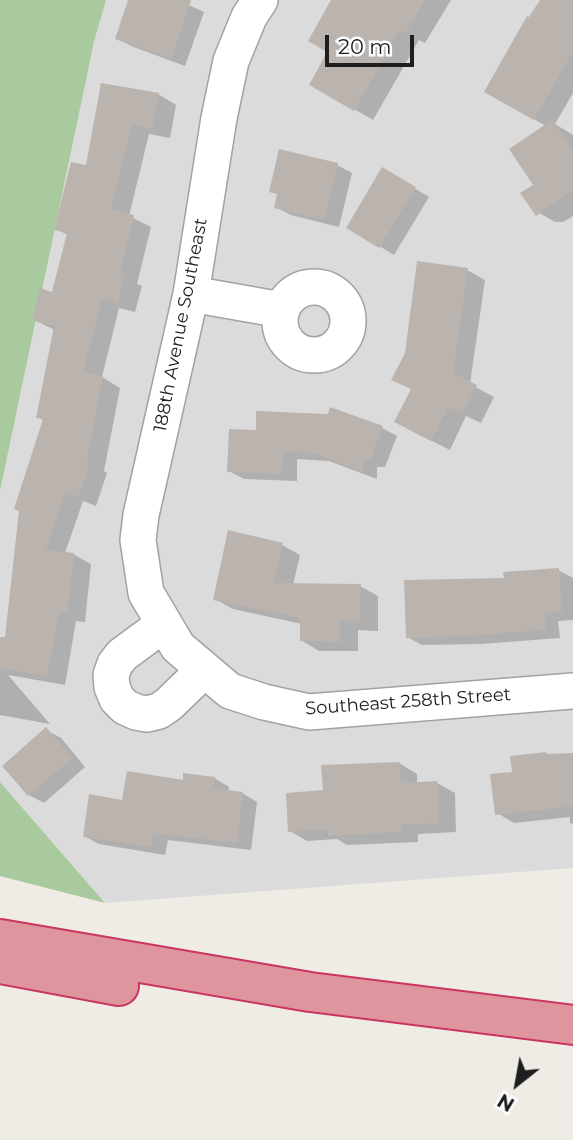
<!DOCTYPE html>
<html>
<head>
<meta charset="utf-8">
<style>
	body { margin:0 }
	#map { position:relative; width:573px; height:1140px; overflow:hidden; background:#eeece5; font-family:Montserrat,sans-serif }
	canvas { display:block }
	.north { position:absolute; left:482px; top:1049px; width:70px; height:70px; -webkit-text-stroke:5px #fff; paint-order:stroke; rotate:211deg; font-size:19px; font-weight:700; line-height:28px; text-align:center; color:#1e1e1e }
	.north::after { content:''; display:block; margin:auto; width:24px; height:32px; background:#1e1e1e; clip-path:polygon(50% 0,100% 100%,50% 72%,0 100%) }
	.scale { position:absolute; left:325px; top:35px; width:89px; height:32px; box-sizing:border-box; border:4px solid #1e1e1e; border-top:0; padding-left:9px; font-size:21px; line-height:24px; white-space:nowrap; color:#1e1e1e; -webkit-text-stroke:5px #fff; paint-order:stroke }
</style>
</head>
<body>
<div id="map">
<canvas width="573" height="1140"></canvas>
<div class="north">N</div>
<div class="scale">20 m</div>
</div>
<script>
const ctx = document.querySelector('canvas').getContext('2d');
ctx.lineJoin = 'round';
function paint(path, color) {
  ctx.fillStyle = color;
  ctx.fill(path, 'evenodd');
}
function shape(rows) {
  const path = new Path2D();
  for (const r of rows) {
    if (r.length === 3) {
      path.moveTo(r[0] + r[2], r[1]);
      path.arc(r[0], r[1], r[2], 0, 2 * Math.PI);
      continue;
    }
    path.moveTo(r[0], r[1]);
    for (let i = 2; i < r.length; i += 2) path.lineTo(r[i], r[i + 1]);
  }
  return path;
}
function strokePath(path, color, width, dash) {
  ctx.strokeStyle = color;
  ctx.lineWidth = width;
  ctx.lineCap = dash ? 'butt' : 'round';
  ctx.setLineDash(dash || []);
  ctx.stroke(path);
}
function write(font, color, halo, rows, align = 'center') {
  ctx.font = font + ' Montserrat,sans-serif';
  ctx.lineWidth = 5;
  ctx.setLineDash([]);
  ctx.textBaseline = 'middle';
  ctx.strokeStyle = halo;
  ctx.fillStyle = color;
  for (const [text, x, y, turn = 0] of rows) {
    ctx.save();
    ctx.translate(x, y);
    ctx.rotate((+turn || 0) * Math.PI / 180);
    ctx.textAlign = isNaN(turn) ? turn : align;
    if (halo) ctx.strokeText(text, 0, 0);
    ctx.fillText(text, 0, 0);
    ctx.restore();
  }
}
const residential = shape([
	[106,0,573,0,573,868,105,903,0,782,0,491,94,42]
]);
const forest = shape([
	[0,0,106,0,94,42,0,491],
	[0,782,105,903,0,876]
]);
const shadow = shape([
	[130,0,178,0,204,12,185,66,131,46,117,38],
	[334,0,451,0,425,43,419,40,373,120,311,84,329,53],
	[542,0,573,0,573,93,555,124,573,135,573,216,563,222,555,222,534,210,535,185,546,126,486,91],
	[158,94,176,105,170,138,149,134,129,216,151,227,137,284,142,286,135,312,119,308,102,377,120,388,104,471,107,473,96,506,83,501,65,553,73,554,91,564,85,622,76,621,65,685,8,675,50,724,0,715,0,638,6,640,45,421,38,417,55,330,34,320,53,294,68,235,56,229,88,167],
	[337,165,352,173,339,227,291,215,276,207,279,195,271,191],
	[383,169,429,197,394,255,348,227],
	[467,270,485,280,470,384,494,397,481,423,466,416,450,450,414,432,412,390,394,379],
	[331,409,382,428,397,436,385,467,377,467,377,479,329,461,297,459,297,481,244,479,229,471,257,432,329,416],
	[282,545,300,555,293,585,360,586,378,596,378,631,358,630,358,651,319,651,301,640,302,624,233,609,215,599],
	[558,570,573,578,573,620,558,621,560,638,481,644,422,645,407,637,505,580],
	[46,730,61,738,85,767,44,803,29,795],
	[546,753,551,756,573,755,573,824,570,823,570,817,514,823,497,813,514,773],
	[399,763,417,774,417,784,437,783,455,793,456,832,418,834,418,842,347,845,337,839,307,841,290,831,325,792],
	[214,778,229,787,228,792,242,793,257,802,251,850,168,840,165,855,99,844,84,836,124,802,184,782]
]);
const building = shape([
	[128,0,191,0,171,59,115,39],
	[331,0,425,0,405,34,400,30,354,111,309,85,327,52,308,41],
	[540,0,573,0,573,51,534,120,484,92,527,16,529,17],
	[101,83,159,93,152,129,132,125,111,209,134,215,120,273,125,274,118,303,102,299,83,372,103,376,87,460,90,461,79,497,65,492,46,550,74,553,67,613,59,612,47,676,0,668,0,637,5,637,19,511,14,509,43,419,36,418,54,326,32,320,40,288,52,292,67,233,54,230,71,162,86,165],
	[552,120,573,151,573,190,536,216,520,193,533,185,509,149],
	[279,149,338,163,324,220,274,208,277,194,269,192],
	[382,167,416,187,379,248,346,228],
	[417,261,468,268,453,373,477,385,462,414,448,407,431,441,394,422,411,389,391,380,405,353],
	[330,407,383,426,370,460,363,460,363,472,313,453,283,452,282,474,227,472,229,429,256,430,256,411,328,414],
	[228,530,283,543,274,583,361,584,360,621,340,621,340,642,300,641,300,618,213,600],
	[559,568,562,612,545,613,546,630,465,636,406,638,404,580,504,578,503,572],
	[46,727,72,758,28,796,2,766],
	[546,752,546,754,573,753,573,806,495,815,490,774,512,772,510,756],
	[399,762,401,783,437,781,439,823,401,825,401,832,328,836,328,829,288,832,286,793,323,790,321,765],
	[127,771,183,780,183,773,215,777,213,788,243,792,237,843,153,833,151,847,83,837,89,794,122,800]
]);
const minor = shape([
	[260,0,249,17,231,61,219,118,191,294,141,515,138,540,146,593,178,647,230,691,264,702,309,712,573,691],
	[314,321,34],
	[191,294,282,310],
	[164,624,122,655,115,664,111,675,112,687,117,699,125,707,136,712,147,714,159,711,169,704,204,670]
]);
const motorway = shape([
	[0,939,310,992,573,1025],
	[0,964,119,986]
]);
const streetNames = [
	["188th Avenue Southeast",181,325,-79],
	["Southeast 258th Street",408,702,-4]
];
paint(residential, '#dcdbdb');
paint(forest, '#a9c99e');
paint(shadow, '#0003');
paint(building, '#bbb4ae');
strokePath(minor, '#a2a2a2', 38);
strokePath(motorway, '#c93660', 42);
strokePath(minor, '#fff', 35);
strokePath(motorway, '#de959e', 38);
write('18px', '#1e1e1e', '#fff', streetNames);
</script>
</body>
</html>
